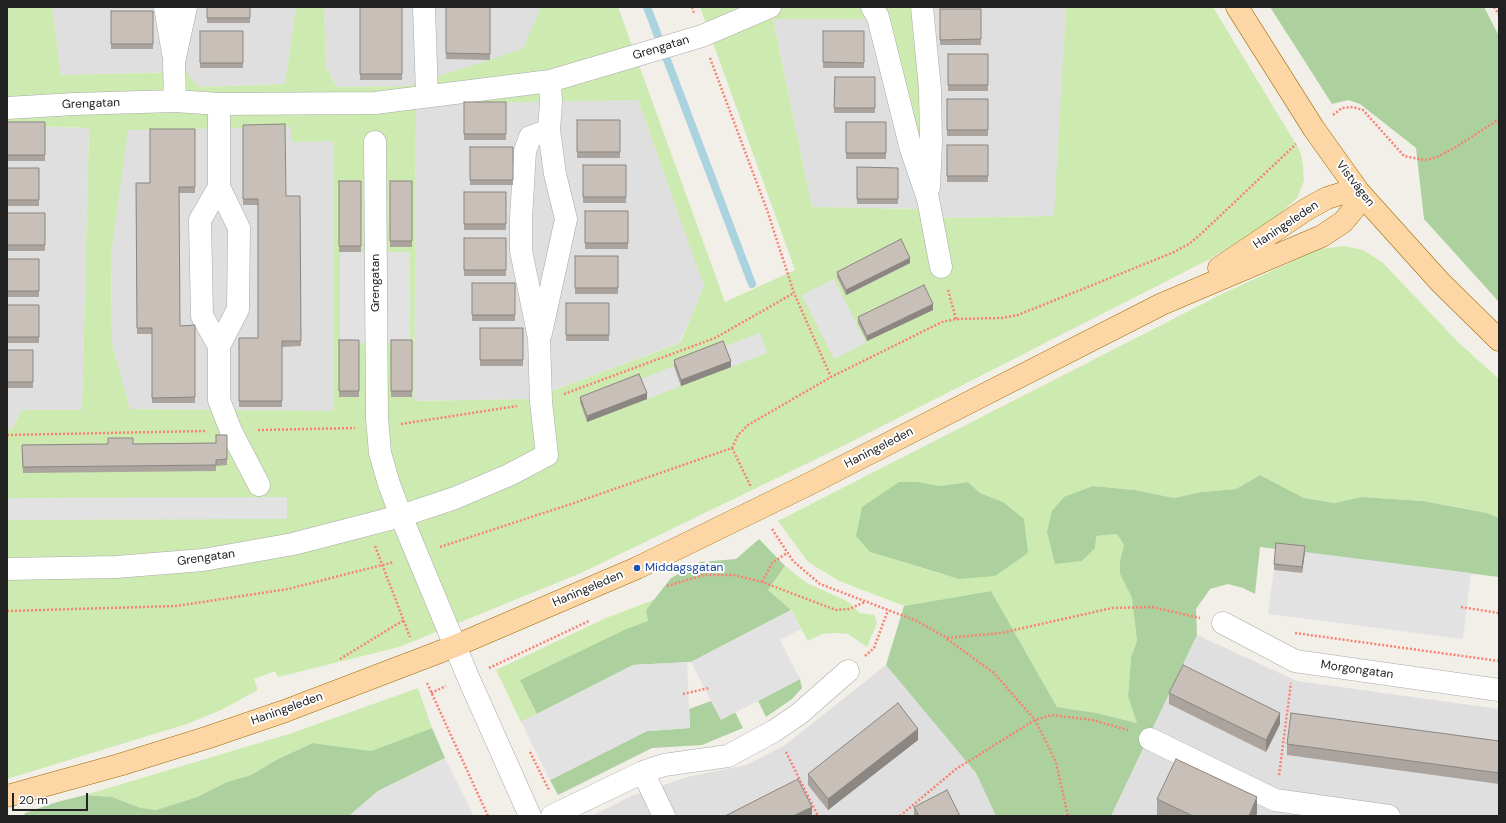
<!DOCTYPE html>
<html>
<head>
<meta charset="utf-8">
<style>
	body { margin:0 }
	#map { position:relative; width:1506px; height:823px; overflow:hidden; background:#f2efe9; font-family:"DM Sans",sans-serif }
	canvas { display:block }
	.frame { position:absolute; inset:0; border:8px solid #222; pointer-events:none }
	.scale { position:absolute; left:12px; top:793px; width:76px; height:18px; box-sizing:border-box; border:2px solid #222; border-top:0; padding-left:5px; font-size:12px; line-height:14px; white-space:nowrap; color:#222; -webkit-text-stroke:3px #fff; paint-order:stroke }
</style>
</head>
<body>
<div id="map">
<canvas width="1506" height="823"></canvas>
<div class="frame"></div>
<div class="scale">20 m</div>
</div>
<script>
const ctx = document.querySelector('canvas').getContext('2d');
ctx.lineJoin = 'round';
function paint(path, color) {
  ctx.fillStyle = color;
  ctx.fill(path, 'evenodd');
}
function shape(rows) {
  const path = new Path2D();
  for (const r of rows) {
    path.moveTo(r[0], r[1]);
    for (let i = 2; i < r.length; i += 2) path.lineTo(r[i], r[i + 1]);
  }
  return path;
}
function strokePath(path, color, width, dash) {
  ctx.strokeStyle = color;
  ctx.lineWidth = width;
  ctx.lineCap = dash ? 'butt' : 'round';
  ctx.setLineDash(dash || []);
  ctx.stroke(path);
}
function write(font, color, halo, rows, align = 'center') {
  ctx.font = font + ' "DM Sans",sans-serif';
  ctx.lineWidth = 4;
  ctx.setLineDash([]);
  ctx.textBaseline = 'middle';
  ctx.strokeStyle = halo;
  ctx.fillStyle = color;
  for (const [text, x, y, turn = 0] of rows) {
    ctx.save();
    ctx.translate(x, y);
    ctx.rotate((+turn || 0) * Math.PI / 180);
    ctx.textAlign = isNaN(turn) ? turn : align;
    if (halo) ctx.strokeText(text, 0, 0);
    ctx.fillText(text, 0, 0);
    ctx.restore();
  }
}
const residential = shape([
	[52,7,296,7,285,84,198,87,187,72,61,75],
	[324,7,541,7,524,49,408,86,337,87,326,67],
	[926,7,1066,7,1055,216,937,218],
	[773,18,870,19,919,209,812,207],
	[638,100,705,286,679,343,530,399,414,401,416,104],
	[7,125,89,128,82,410,22,410,12,429,7,429],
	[291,127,292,142,334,141,335,411,129,409,112,344,111,256,127,129],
	[1197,635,1297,681,1499,709,1499,816,1111,816],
	[886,665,976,773,996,816,591,816,634,795,687,777,746,765,785,745]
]);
const grass = shape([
	[7,7,52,7,61,75,187,72,198,87,285,84,296,7,324,7,326,67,337,87,408,86,523,49,541,7,618,7,725,302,795,270,700,7,926,7,937,218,1054,216,1066,7,1213,7,1300,151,1303,165,1304,181,1297,198,1281,213,1262,228,1206,261,843,446,581,573,399,647,278,677,275,671,254,679,258,690,221,710,187,724,7,779,7,429,12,429,22,410,82,410,89,128,7,125],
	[773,19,870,19,919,209,812,207],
	[638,100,704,286,680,343,530,399,414,401,416,104],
	[291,127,291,142,334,141,334,411,130,409,112,344,111,256,128,130],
	[1344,246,1363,250,1382,262,1458,342,1499,379,1499,518,1487,513,1423,501,1363,497,1334,503,1304,498,1260,475,1236,489,1201,492,1174,498,1135,490,1093,486,1095,536,1117,534,1124,545,1120,561,1120,574,1132,598,1137,641,1131,657,1128,696,1138,723,1097,713,1057,707,991,591,904,606,839,581,808,562,778,521,1220,295,1319,249],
	[918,482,940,486,968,482,980,493,1003,502,944,575,870,552],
	[785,566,807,583,847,601,860,613,874,615,877,623,867,647,848,634,835,633,822,634,808,641,791,610,768,590],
	[656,599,646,610,649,621,626,629,520,680,537,714,521,722,496,670,606,618],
	[418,688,432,728,371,751,313,743,278,759,251,775,227,782,197,797,156,810,141,808,112,797,85,795,292,733]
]);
const forest = shape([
	[1270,7,1484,7,1499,36,1499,302,1424,219,1416,148,1360,104,1348,100,1332,104],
	[1260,475,1304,498,1334,503,1362,497,1423,501,1487,513,1499,518,1499,577,1260,547,1255,594,1243,588,1228,584,1210,589,1196,609,1197,635,1111,816,996,816,976,773,886,665,904,606,991,591,1057,707,1097,713,1137,723,1128,696,1131,657,1137,641,1132,598,1120,574,1120,561,1124,545,1117,534,1096,536,1095,548,1082,561,1055,564,1047,532,1052,511,1064,497,1093,486,1135,490,1174,498,1201,492,1236,489],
	[899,482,918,482,940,486,968,482,980,493,1003,502,1024,519,1028,553,995,576,959,579,870,552,856,536,862,507],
	[759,539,785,566,768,590,791,610,691,662,633,665,537,714,520,680,626,629,648,621,646,610,671,578,700,562,736,559],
	[800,679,802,688,792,699,766,717,758,701],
	[711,701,721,719,735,712,743,728,702,745,652,748,558,795,550,780,647,731,690,728,689,709],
	[432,728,445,758,378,791,349,816,24,816,25,813,57,802,85,795,112,797,141,808,156,810,197,797,227,782,251,775,278,759,313,743,371,751]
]);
const parking = shape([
	[340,252,410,252,410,343,340,343],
	[834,279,866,343,834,359,802,295],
	[760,333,767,353,731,367,723,347],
	[674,366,681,386,647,399,639,380],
	[287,497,287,519,7,520,7,498],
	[1305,552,1471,573,1463,639,1268,614,1274,570,1302,573],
	[791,610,801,629,780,640,800,679,721,720,691,662],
	[687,662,690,728,647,731,550,780,521,722,633,665],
	[445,758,474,816,349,816,378,791]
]);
const stream = shape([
	[647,7,752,284]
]);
const path = shape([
	[692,7,694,13],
	[1494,7,1499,15],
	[710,58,767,210,794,293,831,377],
	[1333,115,1342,108,1353,107,1363,110,1404,156,1425,160,1437,157,1456,147,1499,119],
	[948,290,956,319],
	[564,394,715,338,794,293],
	[401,424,517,406],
	[258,430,355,428],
	[7,435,205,431],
	[732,448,751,487],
	[772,529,793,561,820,584,917,621,947,638,1001,633,1112,608,1152,607,1200,618],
	[375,546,410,637],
	[440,547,574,503,732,448,738,435,748,425,831,377,942,322,956,319,1002,318,1018,315,1172,253,1189,244,1203,232,1296,144],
	[762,582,772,563,787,553],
	[667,586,704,575,734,575,762,582,836,610,849,609,865,602],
	[1461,607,1499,613],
	[7,611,176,606,288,589,394,562],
	[1295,633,1499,661],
	[947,639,994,673,1035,720,1056,762,1068,816],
	[865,656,874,648,888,610],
	[340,659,404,620],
	[489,668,589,621],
	[427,683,488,816],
	[431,693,446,686],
	[683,694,709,688],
	[530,752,549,790],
	[786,752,818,816],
	[1279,775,1291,683],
	[900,816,956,769,1035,720,1052,715,1092,720,1128,730]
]);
const minor = shape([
	[165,7,173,53],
	[424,7,427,95],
	[872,7,878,17,911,149,928,199,941,267],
	[922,7,930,89,931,143,929,187],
	[175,101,174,62,186,7],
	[219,104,219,187,200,220,202,316,219,346,219,400,231,431,259,485],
	[7,108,74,104,175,101,219,104,375,103,550,81,702,36,770,7],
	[375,142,377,418,380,453,389,484,401,516,468,677,530,816],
	[219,187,239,228,238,309,219,346],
	[541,333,566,219,555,174,549,130],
	[7,569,116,567,203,560,293,544,401,516,455,498,509,475,547,455,541,402,539,338,521,251,521,218,525,151,530,137,549,130,551,102,550,81],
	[1223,623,1295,661,1499,690],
	[1150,739,1275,800,1389,816],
	[643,772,664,816],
	[552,816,643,772,664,765,728,756,774,731,799,714,848,671]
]);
const major = shape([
	[1237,7,1314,129,1359,192,1440,282,1499,340],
	[1219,268,1307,209,1327,198,1340,194,1359,192],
	[7,796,119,765,209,737,285,711,455,646,637,568,809,484,1162,304,1322,236,1343,222,1353,210,1359,192]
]);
const wall = shape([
	[207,7,250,7,250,23,207,23],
	[360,7,402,7,402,80,360,80],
	[446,7,490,7,490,60,446,59],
	[940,9,981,9,981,45,940,45],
	[111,11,153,11,153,49,111,49],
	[200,31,243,31,243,68,200,68],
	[823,31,864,31,864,68,823,68],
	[948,54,988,54,988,91,948,91],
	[835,77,875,77,875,113,834,113],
	[947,99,988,99,988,136,947,136],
	[464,102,506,102,506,140,464,140],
	[577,120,620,120,620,158,577,158],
	[7,122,45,122,45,161,7,161],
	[846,122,886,122,886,159,846,159],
	[243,125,286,196,300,196,301,346,282,347,282,407,239,407,239,338,258,338,258,205,243,205],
	[195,129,195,193,179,193,180,326,195,325,195,403,152,403,152,334,137,334,136,183,150,183],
	[947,145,988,145,988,182,947,182],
	[470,147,513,147,513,185,470,185],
	[583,165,626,165,626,203,583,203],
	[857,167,898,168,898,204,857,204],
	[7,168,39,168,39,206,7,206],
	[339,181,361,181,361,252,339,252],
	[390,181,412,181,412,247,390,247],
	[464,192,506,192,506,230,464,230],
	[585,211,628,211,628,249,585,249],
	[7,213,45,213,45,251,7,251],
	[464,238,506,238,506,276,464,276],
	[575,256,618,256,618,294,575,294],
	[7,259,39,259,39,297,7,297],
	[910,263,846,295,837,277,837,272],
	[472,283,515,283,515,321,472,321],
	[566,303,609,303,609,341,566,341],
	[7,305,39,305,39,343,7,343],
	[933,310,867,341,858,323,858,317],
	[480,328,523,328,523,366,480,366],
	[339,340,359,340,359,397,339,397],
	[391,340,412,340,412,397,391,397],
	[7,350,33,350,33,388,7,388],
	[674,360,731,367,681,386,674,366],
	[580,397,647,399,587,422,580,402],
	[227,435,227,465,216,466,216,471,23,473,22,445,216,443],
	[1305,552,1302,573,1274,570,1274,564],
	[1169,693,1280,724,1266,752,1169,704],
	[918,740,828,810,808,785,808,774],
	[1499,741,1499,784,1287,755,1287,744],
	[1157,799,1257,813,1256,816,1159,816,1157,815],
	[914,807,960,816,914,816]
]);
const shadedWall = shape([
	[910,258,910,263,846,295,846,290],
	[933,304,933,310,867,341,867,336],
	[731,361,731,367,681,386,681,380],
	[647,393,647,399,587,422,587,416],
	[1305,546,1305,552,1302,573,1302,567],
	[1280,713,1280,724,1266,752,1266,740],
	[918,729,918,740,828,810,828,799],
	[1257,797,1257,813,1256,816,1249,816],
	[812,807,812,816,793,816]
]);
const building = shape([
	[207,7,250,7,250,18,207,18,207,7],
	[360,7,402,7,402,74,360,74,360,7],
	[446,7,490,7,490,54,446,53,446,7],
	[940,9,981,9,981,39,940,40,940,9],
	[111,11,153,11,153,44,111,44,111,11],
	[200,31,243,31,243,63,200,63,200,31],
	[823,31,864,31,864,63,823,62,823,31],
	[948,54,988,54,988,85,948,85,948,54],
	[835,77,875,77,875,108,834,108,835,77],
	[947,99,988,99,988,130,947,130,947,99],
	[464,102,506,102,506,134,464,134,464,102],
	[577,120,620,120,620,152,577,152,577,120],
	[7,122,45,122,45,155,7,155,7,122],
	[846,122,886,122,886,153,846,153,846,122],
	[285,124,286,196,300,196,301,341,282,341,282,401,239,401,239,338,258,338,258,199,243,199,243,125,285,124],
	[150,129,195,129,195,187,179,187,180,326,195,325,195,397,152,398,152,328,137,328,136,183,150,183,150,129],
	[947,145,988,145,988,176,947,176,947,145],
	[470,147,513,147,513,180,470,180,470,147],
	[583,165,626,165,626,197,583,197,583,165],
	[857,167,898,168,898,199,857,199,857,167],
	[7,168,39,168,39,200,7,200,7,168],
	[339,181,361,181,361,246,339,246,339,181],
	[390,181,412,181,412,241,390,241,390,181],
	[464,192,506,192,506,224,464,224,464,192],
	[585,211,628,211,628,243,585,243,585,211],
	[7,213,45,213,45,245,7,245,7,213],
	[464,238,506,238,506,270,464,270,464,238],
	[901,239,910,258,846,290,837,272,901,239],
	[575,256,618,256,618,288,575,288,575,256],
	[7,259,39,259,39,291,7,291,7,259],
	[472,283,515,283,515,315,472,315,472,283],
	[924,285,933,304,867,336,858,317,924,285],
	[566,303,609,303,609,335,566,335,566,303],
	[7,305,39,305,39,337,7,337,7,305],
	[480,328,523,328,523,360,480,360,480,328],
	[339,340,359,340,359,391,339,391,339,340],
	[391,340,412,340,412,391,391,391,391,340],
	[723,341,731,361,681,380,674,360,723,341],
	[7,350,33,350,33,382,7,382,7,350],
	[639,374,647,393,587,416,580,397,639,374],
	[216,435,227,435,227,459,216,460,216,465,23,467,22,445,108,444,108,438,133,438,133,444,216,443,216,435],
	[1276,543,1305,546,1302,567,1274,564,1276,543],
	[1183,665,1280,713,1266,740,1169,693,1183,665],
	[898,703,918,729,828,799,808,774,898,703],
	[1291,713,1499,741,1499,773,1287,744,1291,713],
	[1176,759,1257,797,1249,816,1193,816,1157,799,1176,759],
	[798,779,812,807,793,816,725,816,798,779],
	[947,790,960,816,919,816,914,807,947,790]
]);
const markers = [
	[637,568,4,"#1a4fb4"]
];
const streetNames = [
	["Grengatan",661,48,-17],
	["Grengatan",91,104,-2],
	["Vistvägen",1355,184,52],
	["Haningeleden",1286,225,-34],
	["Grengatan",376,283,-90],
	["Haningeleden",879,448,-27],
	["Grengatan",206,558,-8],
	["Haningeleden",588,589,-23],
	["Morgongatan",1357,670,8],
	["Haningeleden",287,709,-20]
];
const transitNames = [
	["Middagsgatan",645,568]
];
paint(residential, '#e0dfdf');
paint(grass, '#cdebb0');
paint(forest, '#add19e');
paint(parking, '#e2e2e2');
strokePath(stream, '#aad3df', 8);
strokePath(minor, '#a9a9a9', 23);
strokePath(major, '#a06b00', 23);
strokePath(path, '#fa8072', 2.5, [2, 2]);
strokePath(minor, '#fff', 22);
strokePath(major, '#fcd6a4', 22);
paint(wall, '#aba49e');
paint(shadedWall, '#8b8681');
paint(building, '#c7bfb8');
strokePath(building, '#8b8681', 1);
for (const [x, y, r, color] of markers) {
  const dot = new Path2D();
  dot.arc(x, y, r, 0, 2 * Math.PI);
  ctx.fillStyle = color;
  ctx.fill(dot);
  strokePath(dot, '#fff', 1.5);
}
write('12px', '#222', '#fff', streetNames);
write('12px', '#164399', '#fff', transitNames, 'left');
</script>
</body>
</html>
